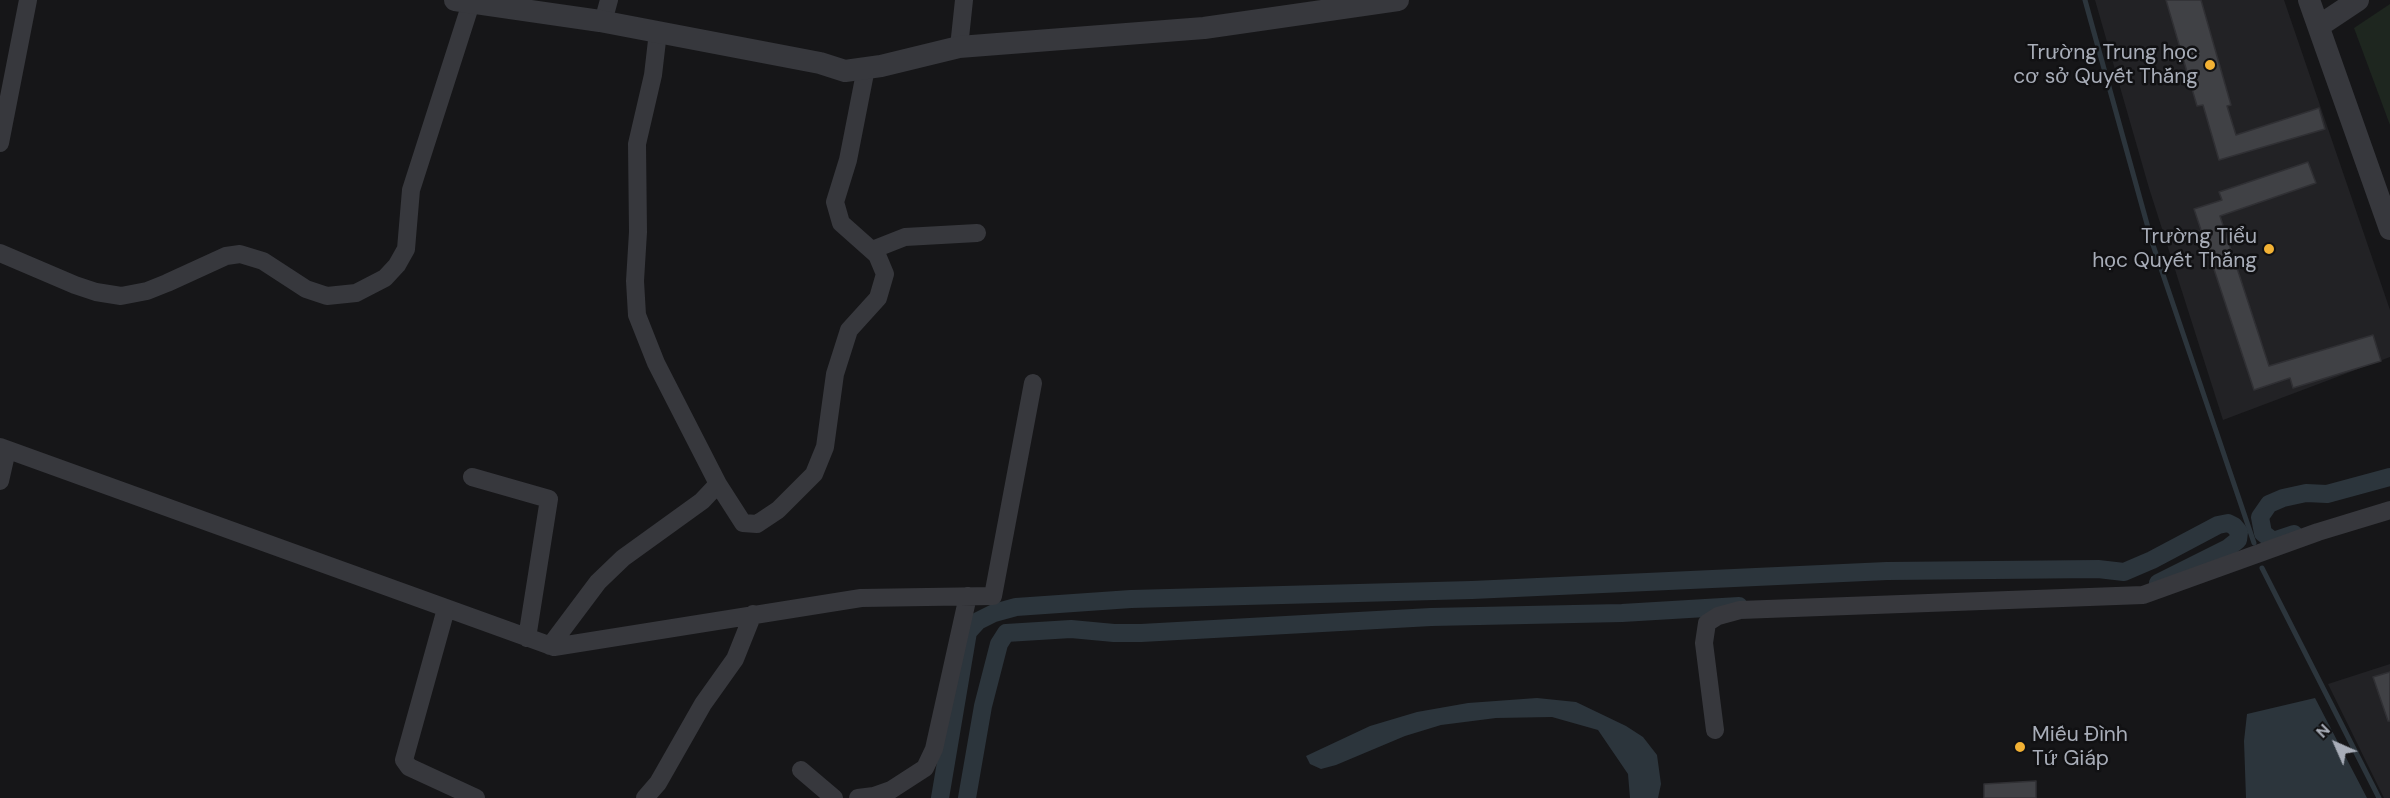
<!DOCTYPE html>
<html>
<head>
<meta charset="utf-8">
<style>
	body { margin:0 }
	#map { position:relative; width:2390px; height:798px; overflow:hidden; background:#161618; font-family:"DM Sans",sans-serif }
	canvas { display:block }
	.north { position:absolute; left:2306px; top:714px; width:60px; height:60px; -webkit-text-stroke:4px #111113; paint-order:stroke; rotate:315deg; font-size:16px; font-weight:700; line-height:24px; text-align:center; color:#a8adb8 }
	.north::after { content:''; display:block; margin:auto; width:21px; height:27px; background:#a8adb8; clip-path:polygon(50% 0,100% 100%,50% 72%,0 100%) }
</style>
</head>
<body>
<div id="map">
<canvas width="2390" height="798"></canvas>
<div class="north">N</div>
</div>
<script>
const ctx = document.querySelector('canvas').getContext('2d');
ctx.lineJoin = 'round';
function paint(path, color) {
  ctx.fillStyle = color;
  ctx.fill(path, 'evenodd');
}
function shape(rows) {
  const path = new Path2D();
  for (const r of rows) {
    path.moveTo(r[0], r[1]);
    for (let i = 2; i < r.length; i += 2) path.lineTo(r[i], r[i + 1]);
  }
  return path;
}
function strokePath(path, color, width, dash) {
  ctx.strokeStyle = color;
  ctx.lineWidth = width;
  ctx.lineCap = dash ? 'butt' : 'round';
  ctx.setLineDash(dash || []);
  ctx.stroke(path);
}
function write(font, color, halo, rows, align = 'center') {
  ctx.font = font + ' "DM Sans",sans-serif';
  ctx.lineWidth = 5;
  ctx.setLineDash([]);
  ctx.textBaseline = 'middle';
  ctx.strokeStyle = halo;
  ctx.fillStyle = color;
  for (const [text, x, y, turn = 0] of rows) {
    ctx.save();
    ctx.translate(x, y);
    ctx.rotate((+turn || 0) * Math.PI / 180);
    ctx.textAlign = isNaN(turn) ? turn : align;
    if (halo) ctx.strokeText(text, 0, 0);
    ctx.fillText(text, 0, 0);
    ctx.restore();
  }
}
const built = shape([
	[2095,0,2284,0,2390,310,2390,357,2223,420,2149,188],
	[2390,664,2390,798,2384,798,2328,684]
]);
const green = shape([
	[2390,4,2390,125,2354,28]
]);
const water = shape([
	[1537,698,1576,702,1626,726,1643,737,1657,755,1661,784,1658,798,1630,798,1628,774,1598,730,1552,717,1496,718,1441,725,1405,736,1336,765,1321,769,1310,764,1306,756,1370,726,1417,712,1468,703],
	[2315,698,2367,798,2246,798,2244,741,2247,714]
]);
const stream = shape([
	[2085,0,2152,242,2254,543],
	[2262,568,2379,798]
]);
const canal = shape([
	[2294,534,2273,541,2263,533,2260,517,2269,504,2283,498,2306,493,2327,494,2390,477],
	[940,798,968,632,978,621,994,613,1016,607,1131,599,1472,590,1887,571,2098,569,2124,572,2152,560,2218,525,2228,523,2234,526,2239,532,2238,540,2228,548,2158,583],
	[967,798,983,706,999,644,1006,633,1071,629,1114,633,1141,633,1431,617,1622,613,1739,606]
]);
const building = shape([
	[2166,0,2201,0,2231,105,2227,106,2236,135,2319,108,2325,129,2219,160,2203,105,2197,106,2166,0],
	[2308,162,2316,183,2220,216,2269,366,2373,335,2381,361,2293,388,2290,378,2254,390,2194,209,2222,200,2219,192,2308,162],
	[2390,672,2390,721,2388,721,2373,677,2390,672],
	[2036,781,2036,798,1984,798,1984,784,2036,781]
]);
const minor = shape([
	[603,22,609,0],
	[959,47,964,0],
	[0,143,28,0],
	[872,250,905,237,977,233],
	[0,253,75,285,96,292,121,296,147,291,167,283,226,256,240,254,263,261,306,289,327,296,356,293,385,278,397,265,406,249,411,190,472,0],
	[0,447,554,647,861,598,993,596,1033,383],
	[472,477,549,499,527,638],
	[0,481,7,450],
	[718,484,743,523,757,524,778,510,814,474,825,447,835,374,849,330,878,298,885,274,877,255,841,223,835,202,848,160,866,68],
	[446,609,404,760,409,767,476,798],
	[550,646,598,582,623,558,702,501,718,484,656,363,637,315,635,281,638,232,637,144,653,75,658,32],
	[1715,730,1704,643,1707,623,1718,616,1740,610,2143,595,2318,532,2390,510],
	[801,770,834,798],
	[645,798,658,783,703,704,735,659,753,614],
	[858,798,874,796,891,790,925,768,934,749,968,596]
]);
const tertiary = shape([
	[455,0,600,21,820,63,845,71,881,66,959,47,1204,28,1398,0],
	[2309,0,2390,229],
	[2319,26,2358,0]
]);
const markers = [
	[2210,65,6,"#f2b134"],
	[2269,249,6,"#f2b134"],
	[2020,747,6,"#f2b134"]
];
const poiNames = [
	["Trường Trung học",2198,53],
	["cơ sở Quyết Thắng",2198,77],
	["Trường Tiểu",2257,237],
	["học Quyết Thắng",2257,261],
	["Miếu Đình",2032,735,"left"],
	["Tứ Giáp",2032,759,"left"]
];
paint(built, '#222225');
paint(green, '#1e261f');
paint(water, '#2c353c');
strokePath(stream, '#2c353c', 5);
strokePath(canal, '#2c353c', 18);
paint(building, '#404145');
strokePath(building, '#303034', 1.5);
strokePath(minor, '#37383d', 18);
strokePath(tertiary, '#37383d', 22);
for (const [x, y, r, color] of markers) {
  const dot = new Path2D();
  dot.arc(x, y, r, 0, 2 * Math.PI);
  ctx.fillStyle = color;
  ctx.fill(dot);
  strokePath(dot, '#111113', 2);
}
write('21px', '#a8adb8', '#111113', poiNames, 'right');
</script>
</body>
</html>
